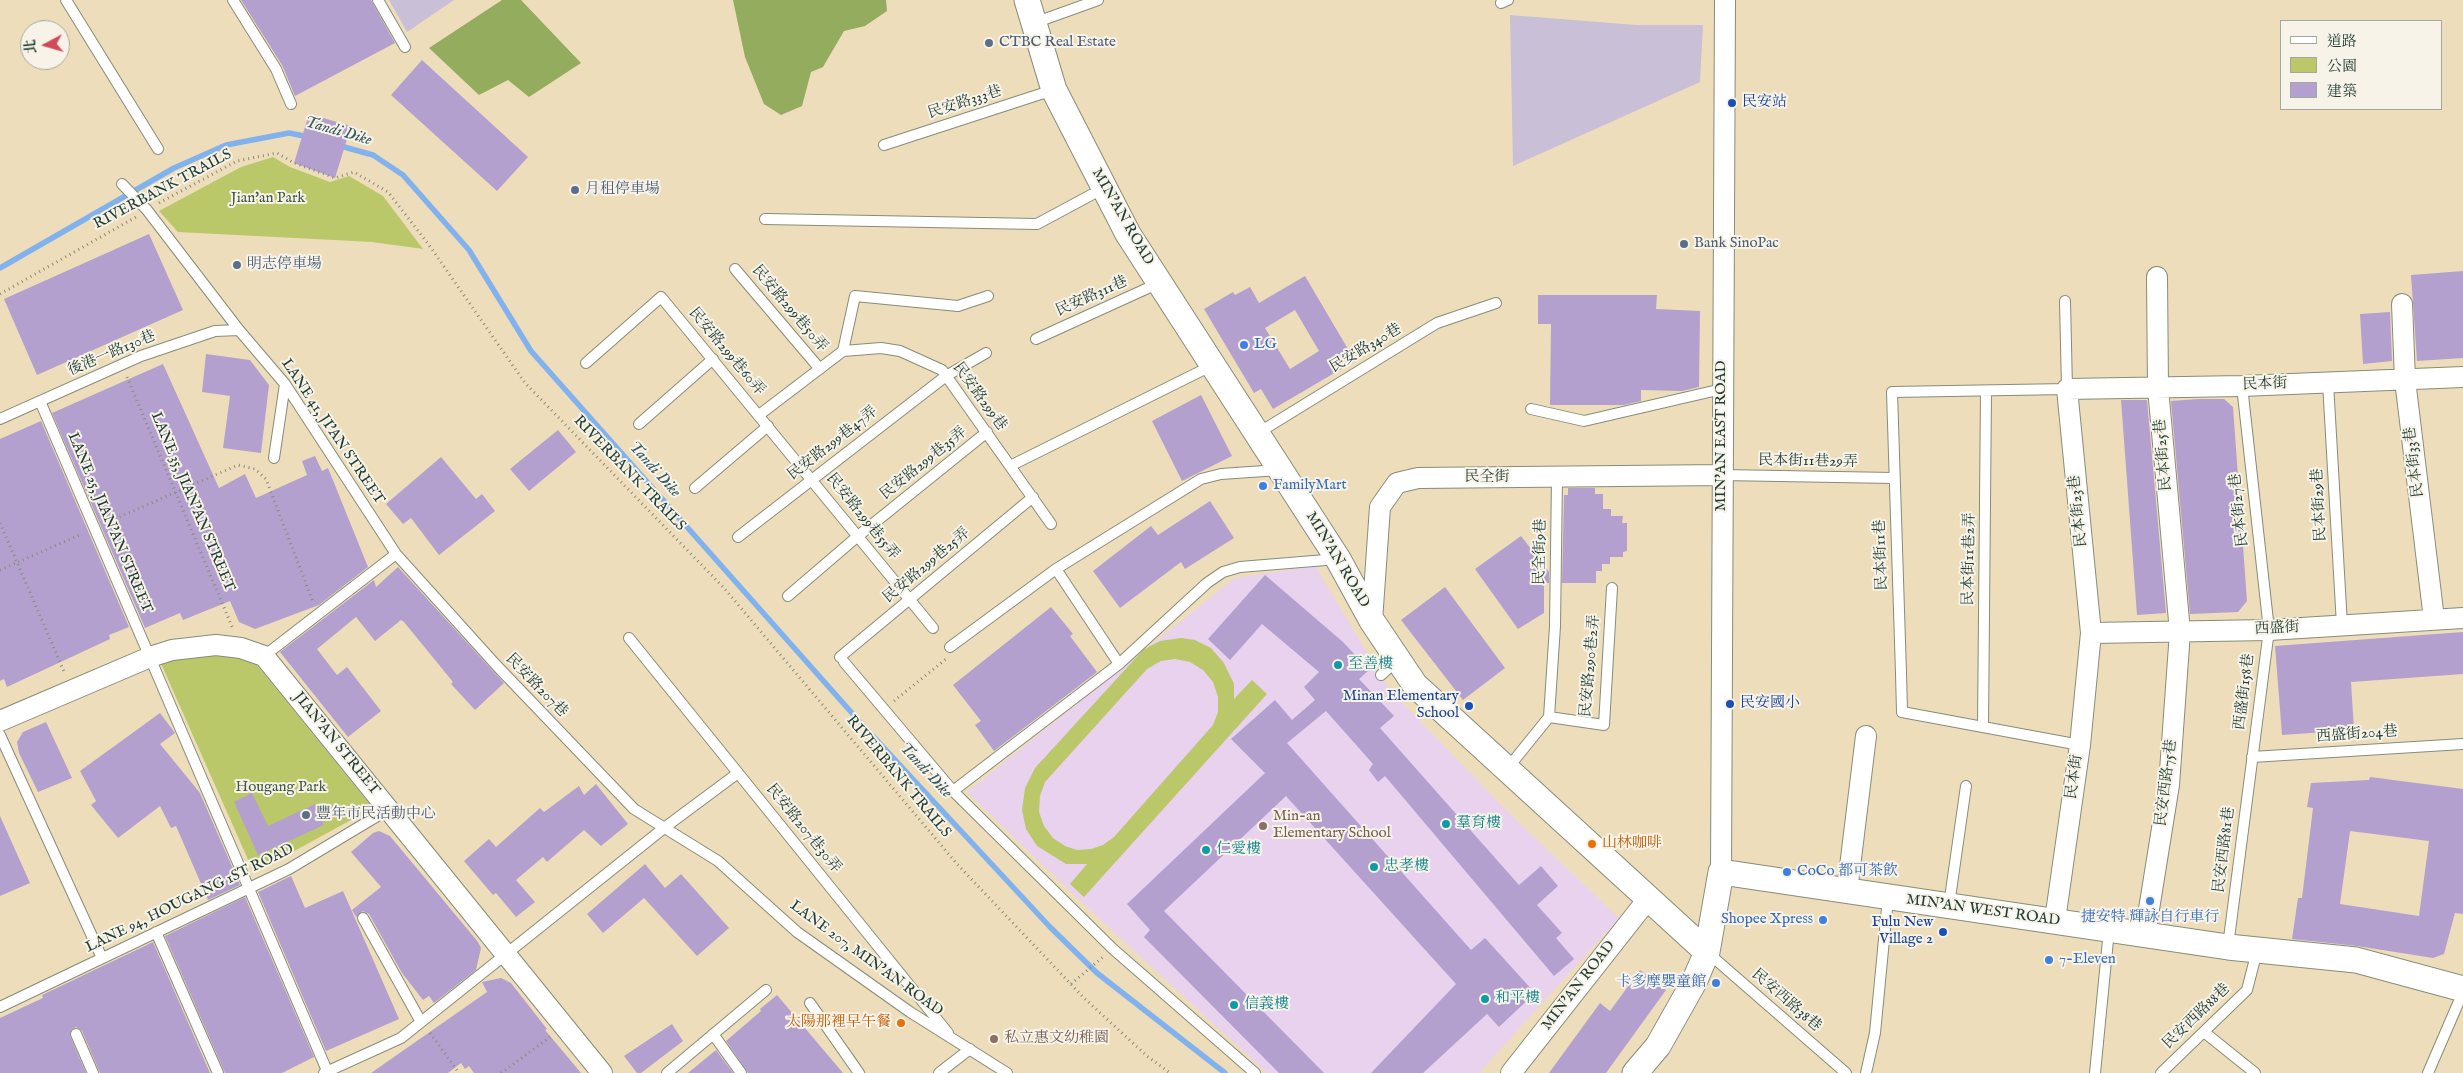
<!DOCTYPE html>
<html>
<head>
<meta charset="utf-8">
<style>
	body { margin:0 }
	#map { position:relative; width:2463px; height:1073px; overflow:hidden; background:#edb; font-family:"IM FELL English","Noto Serif TC",serif }
	canvas { display:block }
	.legend { position:absolute; left:2280px; top:20px; width:162px; height:90px; box-sizing:border-box; background:#f7f3e8; border:1px solid #a1aaa0; margin:0; padding:6px 9px; list-style:none; font-size:15px; color:#1f3d34 }
	.legend li { display:flex; align-items:center; gap:10px; height:25px }
	.legend b { width:25px; border:1px solid #a1aaa0 }
	.north { position:absolute; left:20px; top:20px; width:50px; height:50px; box-sizing:border-box; background:#f7f3e8; border:1px solid #a1aaa0; border-radius:50%; rotate:264deg; font-size:14px; font-weight:700; line-height:20px; text-align:center; color:#1f3d34 }
	.north::after { content:''; display:block; margin:auto; width:18px; height:22px; background:#d1495b; clip-path:polygon(50% 0,100% 100%,50% 72%,0 100%) }
</style>
</head>
<body>
<div id="map">
<canvas width="2463" height="1073"></canvas>
<ul class="legend">
<li><b style="height:6px;background:#fff"></b>道路</li>
<li><b style="height:14px;background:#bbc86a"></b>公園</li>
<li><b style="height:14px;background:#b3a0ce"></b>建築</li>
</ul>
<div class="north">北</div>
</div>
<script>
const ctx = document.querySelector('canvas').getContext('2d');
ctx.lineJoin = 'round';
function paint(path, color) {
  ctx.fillStyle = color;
  ctx.fill(path, 'evenodd');
}
function shape(rows) {
  const path = new Path2D();
  for (const r of rows) {
    path.moveTo(r[0], r[1]);
    for (let i = 2; i < r.length; i += 2) path.lineTo(r[i], r[i + 1]);
  }
  return path;
}
function strokePath(path, color, width, dash) {
  ctx.strokeStyle = color;
  ctx.lineWidth = width;
  ctx.lineCap = dash ? 'butt' : 'round';
  ctx.setLineDash(dash || []);
  ctx.stroke(path);
}
function write(font, color, halo, rows, align = 'center') {
  ctx.font = font + ' "IM FELL English","Noto Serif TC",serif';
  ctx.lineWidth = 4;
  ctx.setLineDash([]);
  ctx.textBaseline = 'middle';
  ctx.strokeStyle = halo;
  ctx.fillStyle = color;
  for (const [text, x, y, turn = 0] of rows) {
    ctx.save();
    ctx.translate(x, y);
    ctx.rotate((+turn || 0) * Math.PI / 180);
    ctx.textAlign = isNaN(turn) ? turn : align;
    if (halo) ctx.strokeText(text, 0, 0);
    ctx.fillText(text, 0, 0);
    ctx.restore();
  }
}
const built = shape([
	[1315,566,1389,689,1508,812,1619,918,1479,1073,1267,1073,1092,912,967,792,1235,578]
]);
const industrial = shape([
	[389,0,454,0,407,32],
	[1510,15,1636,25,1703,25,1700,82,1513,166]
]);
const green = shape([
	[273,157,290,167,330,182,349,176,383,196,423,249,372,242,178,232,159,211,241,167],
	[1181,638,1195,640,1211,648,1224,663,1234,684,1234,699,1252,680,1267,694,1084,897,1070,884,1087,864,1066,864,1037,846,1026,829,1022,810,1025,788,1035,768,1143,650,1160,641],
	[1175,659,1190,662,1203,670,1213,682,1218,697,1218,712,1213,725,1114,837,1103,845,1091,849,1077,850,1065,846,1053,838,1044,826,1039,812,1040,796,1045,782,1147,669,1161,661],
	[195,652,236,656,256,664,373,808,254,873,159,659]
]);
const forest = shape([
	[502,0,521,0,581,63,529,97,508,80,479,95,429,48],
	[733,0,886,0,887,11,865,26,844,31,823,67,811,72,802,106,781,115,764,104,745,57]
]);
const stream = shape([
	[337,145,373,155,403,175,469,250,531,351,859,721,1050,927,1097,973,1225,1073],
	[0,268,174,168,226,145,289,133,309,137]
]);
const building = shape([
	[241,0,371,0,395,43,295,96,282,65],
	[422,60,528,157,497,191,391,95],
	[309,114,351,126,335,178,294,163],
	[149,234,183,310,37,375,4,299],
	[2463,271,2463,358,2417,361,2411,275],
	[1305,276,1355,361,1273,409,1261,389,1254,393,1204,309,1233,292,1235,295,1250,287,1259,303],
	[1295,310,1319,351,1290,369,1265,328],
	[1538,295,1657,295,1656,309,1700,311,1699,387,1682,391,1641,390,1641,401,1624,405,1550,405,1551,324,1538,324],
	[2390,312,2392,361,2363,364,2360,314],
	[206,354,250,360,269,385,261,453,223,448,230,396,202,392],
	[163,364,219,488,245,474,256,498,307,475,302,461,315,456,322,471,328,468,368,567,319,605,255,629,239,622,230,601,183,620,180,613,145,628,52,413],
	[1201,395,1232,456,1182,481,1152,421],
	[2199,399,2224,399,2233,407,2247,601,2238,612,2190,614,2171,401],
	[2121,400,2147,400,2166,613,2137,615],
	[41,421,129,627,109,635,110,639,7,687,4,679,0,681,0,439],
	[558,430,576,452,529,491,510,469],
	[441,457,476,499,482,494,495,511,439,555,411,518,403,524,386,504],
	[1568,488,1595,488,1595,494,1603,494,1603,509,1611,509,1611,516,1623,516,1622,523,1627,523,1627,551,1623,552,1623,557,1610,557,1610,564,1602,564,1602,571,1596,571,1596,583,1562,583,1564,495,1568,495],
	[1210,501,1234,538,1185,569,1181,562,1120,608,1093,571,1151,526,1158,535],
	[1521,536,1549,572,1549,583,1544,583,1544,613,1518,629,1475,569],
	[398,567,504,683,475,710,451,684,453,682,404,622,401,620,375,641,356,617,317,649,337,675,347,667,381,711,348,737,280,652,374,580,376,587],
	[1265,575,1343,642,1369,670,1359,679,1394,716,1380,728,1519,885,1541,866,1558,886,1537,905,1562,933,1556,938,1574,959,1554,976,1385,776,1378,782,1369,770,1373,764,1326,711,1287,743,1471,950,1485,938,1535,993,1499,1027,1487,1014,1423,1073,1371,1073,1456,984,1286,796,1164,911,1324,1073,1279,1073,1144,937,1150,930,1127,904,1265,773,1231,739,1275,700,1292,720,1315,700,1304,687,1319,672,1262,624,1230,660,1208,639],
	[1445,587,1505,668,1463,700,1401,620],
	[1051,607,1073,634,1070,636,1097,672,994,751,975,725,981,721,953,685],
	[2463,632,2463,674,2351,682,2354,730,2282,735,2275,646],
	[160,713,175,733,160,744,200,793,240,885,208,900,176,826,171,828,160,806,118,838,91,805,96,801,80,771],
	[46,722,72,778,38,792,19,753,17,742,23,732],
	[2370,777,2463,789,2463,914,2455,913,2444,954,2433,958,2357,946,2292,939,2298,898,2302,898,2313,808,2307,807,2311,783,2369,780],
	[2350,831,2429,841,2419,916,2340,904],
	[596,784,628,824,601,846,584,830,547,862,543,857,516,880,535,902,516,917,496,893,493,895,464,861,489,839,496,847,540,808,544,812,579,786,584,795],
	[252,793,268,826,315,804,324,825,258,855,234,802],
	[0,816,30,883,0,896],
	[379,831,390,836,478,942,481,948,476,970,434,1003,429,996,423,1000,402,973,369,914,363,911,356,917,352,910,381,887,351,852,373,833],
	[645,864,665,888,681,874,729,928,697,956,644,898,603,933,587,914],
	[291,876,305,908,343,891,399,1019,326,1051,258,892],
	[245,897,314,1057,282,1073,225,1073,165,936],
	[153,942,210,1073,100,1073,82,1031,76,1027,71,1030,70,1036,86,1073,0,1073,0,1018,43,998,42,995],
	[1640,970,1666,990,1606,1073,1549,1073,1600,1003,1610,1011],
	[501,978,511,983,547,1029,545,1030,581,1073,474,1073,469,1066,465,1069,461,1063,448,1073,371,1073,487,992,482,982],
	[777,995,843,1073,748,1073,726,1041,761,1011,760,1009],
	[672,1024,683,1041,641,1073,637,1073,624,1056],
	[716,1050,733,1073,688,1073]
]);
const path = shape([
	[159,203,237,161,277,153,294,163,335,178,354,172,388,192,429,245,525,383,724,588,957,864,1084,998,1147,1056,1170,1073],
	[0,294,136,217],
	[127,377,233,629],
	[0,523,65,674],
	[106,523,238,465,255,469,266,479,313,602],
	[0,570,82,534],
	[894,701,946,659],
	[1071,984,1103,957],
	[430,1033,459,1073],
	[501,1073,550,1037]
]);
const service = shape([
	[66,0,158,149],
	[233,0,276,69,291,104],
	[378,0,405,47],
	[1501,3,1508,0],
	[1034,23,1098,0],
	[884,145,1053,90],
	[122,184,147,210,239,330,285,384,396,554,497,666,634,809,718,861,797,932,910,1012,1007,1073],
	[765,219,1037,224,1104,188],
	[735,269,820,369],
	[2065,301,2067,389,1892,392,1901,673,1902,712,2080,745],
	[1036,339,1159,283],
	[843,351,855,296,958,306,988,296],
	[586,363,661,297,933,628],
	[2328,383,2342,625],
	[40,401,328,1073],
	[1531,409,1584,421,1722,389],
	[759,415,843,351,881,348,900,351,942,370,1051,524],
	[0,419,141,356,215,331,239,330],
	[639,424,713,359],
	[1258,433,1437,323,1496,303],
	[274,458,285,384],
	[1010,466,1213,365],
	[1722,475,1894,478],
	[695,488,768,426],
	[738,537,946,376,986,353],
	[1056,569,1119,664],
	[788,596,858,536,987,432],
	[629,638,948,1033],
	[950,647,1056,569,1201,479,1221,474,1279,470],
	[264,656,396,554],
	[840,657,1033,497],
	[844,662,953,791,1113,949,1255,1073],
	[1381,675,1397,660],
	[1549,717,1604,725,1612,588],
	[1983,727,1986,391],
	[0,735,102,958],
	[2252,757,2463,744],
	[1507,769,1549,717,1555,626,1557,478],
	[953,791,1119,664,1207,583,1223,572,1240,567,1338,559],
	[1949,905,1966,786],
	[363,918,421,1022],
	[156,932,218,1073],
	[2228,946,2269,630,2242,386],
	[1707,952,1846,1073],
	[810,1003,859,1073],
	[0,1007,289,869,389,809],
	[2204,1032,2255,1073],
	[76,1034,93,1073],
	[713,1034,741,1073],
	[324,1073,401,1038,664,828,738,773],
	[667,1073,766,990],
	[939,1073,970,1049],
	[1866,1073,1875,1033,1888,898],
	[2095,1073,2109,930],
	[2161,1073,2247,990,2257,951],
	[2428,1073,2463,992]
]);
const minor = shape([
	[2402,304,2405,380,2434,619],
	[1372,621,1380,507,1397,483,1418,478,1722,475],
	[2091,633,2269,630,2463,618],
	[0,721,150,657,172,650,216,645,241,648,264,656,602,1073],
	[1721,872,1725,0],
	[1847,891,1866,736],
	[2055,920,2080,745,2091,633,2067,389,2242,386,2463,377],
	[2145,934,2169,785,2180,632,2158,388,2157,277],
	[1511,1073,1648,899]
]);
const tertiary = shape([
	[1027,0,1054,90,1128,234,1338,559,1372,621,1415,685,1707,952],
	[1635,1073,1658,1046,1694,982,1707,952,1721,872,2228,947,2356,960,2463,989]
]);
const markers = [
	[989,43,5,"#5c6f8a"],
	[1732,103,5,"#1a4fb4"],
	[575,190,5,"#5c6f8a"],
	[1684,244,5,"#5c6f8a"],
	[237,265,5,"#5c6f8a"],
	[1244,345,5,"#3f7fe0"],
	[1263,486,5,"#3f7fe0"],
	[1338,665,5,"#0f9aa8"],
	[1730,704,5,"#1a4fb4"],
	[1469,706,5,"#1a4fb4"],
	[306,815,5,"#5c6f8a"],
	[1446,824,5,"#0f9aa8"],
	[1263,826,5,"#8d6e63"],
	[1592,844,5,"#e8710a"],
	[1206,850,5,"#0f9aa8"],
	[1374,867,5,"#0f9aa8"],
	[1787,872,5,"#3f7fe0"],
	[2150,901,5,"#3f7fe0"],
	[1823,920,5,"#3f7fe0"],
	[1943,932,5,"#1a4fb4"],
	[2049,960,5,"#3f7fe0"],
	[1716,983,5,"#3f7fe0"],
	[1485,999,5,"#0f9aa8"],
	[1234,1005,5,"#0f9aa8"],
	[901,1023,5,"#e8710a"],
	[994,1039,5,"#8d6e63"]
];
const serviceNames = [
	["CTBC Real Estate",999,43],
	["月租停車場",585,190],
	["Bank SinoPac",1694,244],
	["明志停車場",247,265],
	["豐年市民活動中心",316,815]
];
const streetNames = [
	["民安路333巷",965,103,-18],
	["RIVERBANK TRAILS",163,190,-28],
	["MIN'AN ROAD",1122,217,60],
	["民安路311巷",1092,297,-24],
	["民安路299巷50弄",789,309,50],
	["民安路340巷",1366,349,-31],
	["民安路299巷60弄",726,352,50],
	["後港一路130巷",112,354,-23],
	["民本街",2265,385,-2],
	["民安路299巷",979,397,54],
	["LANE 41, JI'AN STREET",332,432,56],
	["MIN'AN EAST ROAD",1722,436,-90],
	["民安路299巷47弄",833,444,-38],
	["民本街25巷",2164,455,-95],
	["民本街11巷29弄",1808,462,1],
	["民本街33巷",2415,462,-97],
	["民安路299巷35弄",924,464,-39],
	["RIVERBANK TRAILS",629,474,46],
	["民全街",1487,478],
	["LANE 35, JIAN'AN STREET",192,502,67],
	["民本街29巷",2320,505,-93],
	["民本街27巷",2240,510,-96],
	["民本街23巷",2079,511,-96],
	["民安路299巷55弄",862,517,51],
	["LANE 25, JIAN'AN STREET",109,523,67],
	["民全街9巷",1541,552,-89],
	["民本街11巷",1882,555,-92],
	["民本街11巷2弄",1970,559,-89],
	["MIN'AN ROAD",1337,560,59],
	["民安路299巷25弄",927,566,-40],
	["西盛街",2277,629,-3],
	["民安路290巷2弄",1591,666,-85],
	["民安路207巷",536,686,46],
	["西盛街158巷",2245,692,-83],
	["西盛街204巷",2357,735,-4],
	["JIAN'AN STREET",336,744,51],
	["RIVERBANK TRAILS",898,777,50],
	["民本街",2075,777,-82],
	["民安西路75巷",2167,783,-83],
	["民安路207巷30弄",803,829,51],
	["民安西路81巷",2225,850,-83],
	["LANE 94, HOUGANG 1ST ROAD",190,899,-26],
	["MIN'AN WEST ROAD",1983,911,8],
	["LANE 207, MIN'AN ROAD",866,959,36],
	["MIN'AN ROAD",1579,986,-52],
	["民安西路38巷",1786,1001,41],
	["民安西路88巷",2197,1017,-44]
];
const transitNames = [
	["民安站",1742,103],
	["Minan Elementary",1459,697,"right"],
	["School",1459,714,"right"],
	["民安國小",1740,704],
	["Fulu New",1933,923,"right"],
	["Village 2",1933,940,"right"]
];
const parkNames = [
	["Jian'an Park",268,199],
	["Hougang Park",281,788]
];
const shopNames = [
	["LG",1254,345],
	["FamilyMart",1273,486],
	["CoCo 都可茶飲",1797,872],
	["捷安特 輝詠自行車行",2150,918,"center"],
	["Shopee Xpress",1813,920,"right"],
	["7-Eleven",2059,960],
	["卡多摩嬰童館",1706,983,"right"]
];
const cultureNames = [
	["至善樓",1348,665],
	["羣育樓",1456,824],
	["仁愛樓",1216,850],
	["忠孝樓",1384,867],
	["和平樓",1495,999],
	["信義樓",1244,1005]
];
const educationNames = [
	["Min-an",1273,817],
	["Elementary School",1273,834],
	["私立惠文幼稚園",1004,1039]
];
const foodNames = [
	["山林咖啡",1602,844],
	["太陽那裡早午餐",891,1023,"right"]
];
const waterNames = [
	["Tandi Dike",338,132,16],
	["Tandi Dike",654,470,48],
	["Tandi Dike",925,771,47]
];
paint(built, '#e8d2ee');
paint(industrial, '#c9bfd7');
paint(green, '#bbc86a');
paint(forest, '#94ac5e');
strokePath(stream, '#81b2ed', 5.5);
paint(building, '#b3a0ce');
strokePath(service, '#868d78', 12);
strokePath(minor, '#868d78', 22);
strokePath(tertiary, '#868d78', 27);
strokePath(path, '#868d78', 3, [1, 4]);
strokePath(service, '#fff', 10);
strokePath(minor, '#fff', 20);
strokePath(tertiary, '#fff', 25);
for (const [x, y, r, color] of markers) {
  const dot = new Path2D();
  dot.arc(x, y, r, 0, 2 * Math.PI);
  ctx.fillStyle = color;
  ctx.fill(dot);
  strokePath(dot, '#f7f3e8', 2);
}
write('15px', '#4e5e75', '#f7f3e8', serviceNames, 'left');
write('15px', '#1f3d34', '#f7f3e8', streetNames);
write('15px', '#164399', '#f7f3e8', transitNames, 'left');
write('15px', '#3e593f', '#f7f3e8', parkNames);
write('15px', '#366cbe', '#f7f3e8', shopNames, 'left');
write('15px', '#0d838f', '#f7f3e8', cultureNames, 'left');
write('15px', '#785e54', '#f7f3e8', educationNames, 'left');
write('15px', '#c56008', '#f7f3e8', foodNames, 'left');
write('italic 16px', '#385a62', '#f7f3e8', waterNames);
</script>
</body>
</html>
